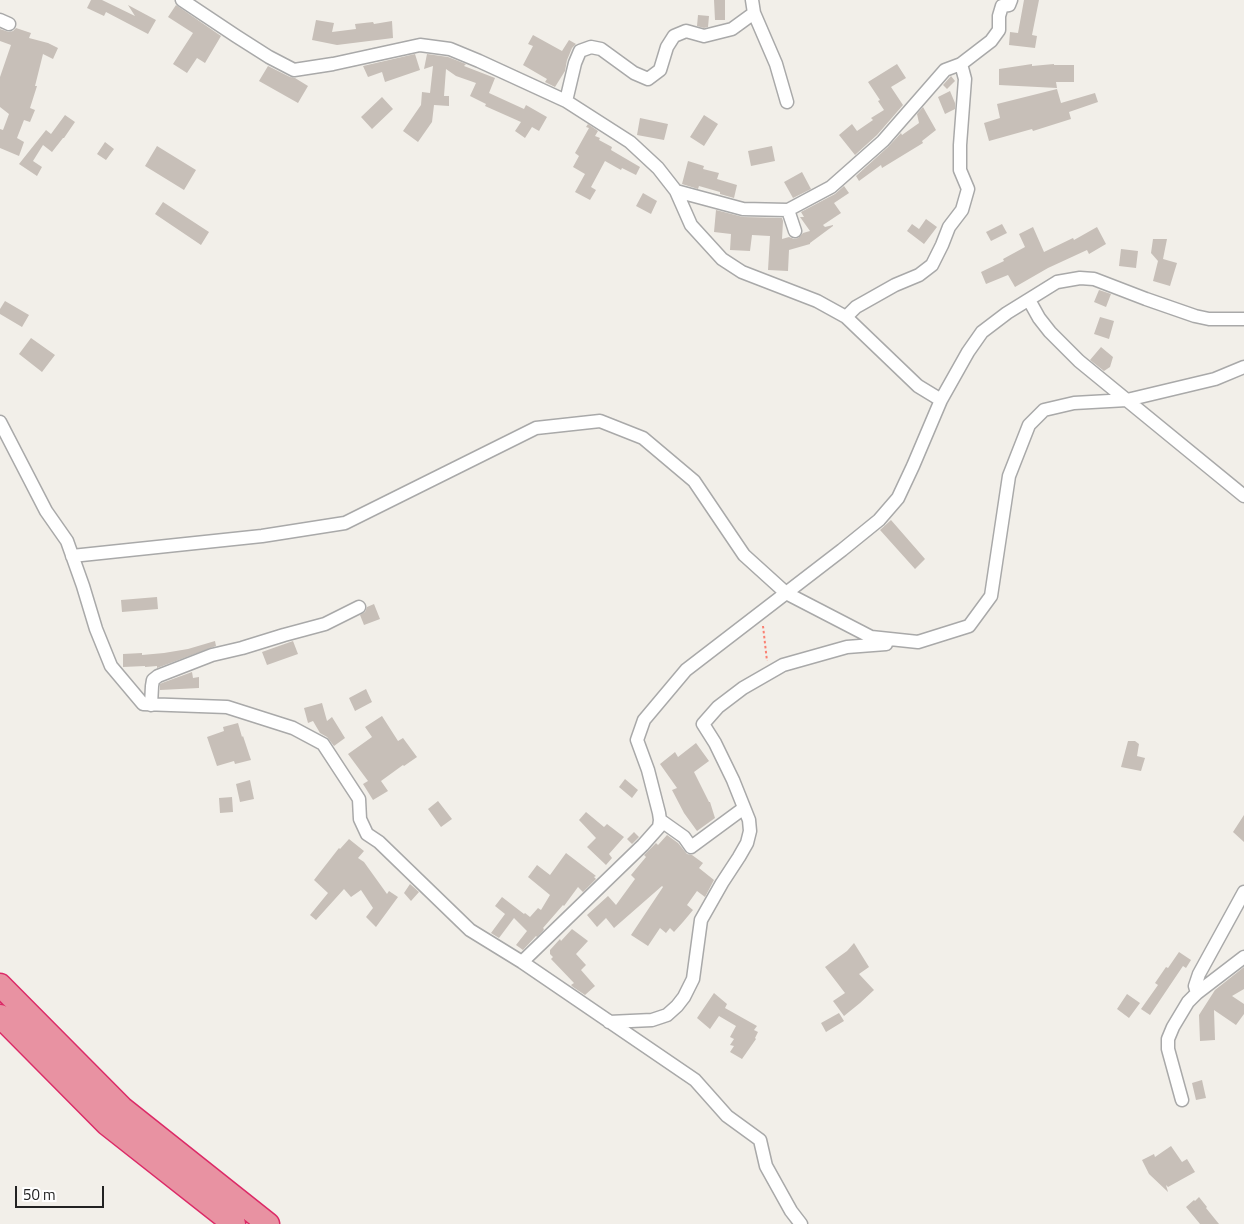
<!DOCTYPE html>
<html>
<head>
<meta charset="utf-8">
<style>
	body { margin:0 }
	#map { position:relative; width:1244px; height:1224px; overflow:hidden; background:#f2efe9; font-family:"Titillium Web",sans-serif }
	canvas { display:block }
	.scale { position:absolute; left:15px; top:1186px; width:89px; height:22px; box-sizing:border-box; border:2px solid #222; border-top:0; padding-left:6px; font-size:15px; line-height:18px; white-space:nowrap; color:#222; -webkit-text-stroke:4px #fff; paint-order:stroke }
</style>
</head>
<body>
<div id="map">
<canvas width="1244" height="1224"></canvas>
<div class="scale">50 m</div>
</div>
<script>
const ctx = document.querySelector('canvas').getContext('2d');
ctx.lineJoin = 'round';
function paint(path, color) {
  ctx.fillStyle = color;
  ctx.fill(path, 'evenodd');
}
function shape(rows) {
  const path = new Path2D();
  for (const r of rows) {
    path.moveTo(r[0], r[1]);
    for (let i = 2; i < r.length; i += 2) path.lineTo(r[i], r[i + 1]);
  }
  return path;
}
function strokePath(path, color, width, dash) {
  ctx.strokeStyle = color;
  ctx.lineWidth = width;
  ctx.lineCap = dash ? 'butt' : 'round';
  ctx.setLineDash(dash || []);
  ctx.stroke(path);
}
const building = shape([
	[91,0,102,0,135,16,128,5,156,20,148,34,106,12,104,16,87,8],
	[714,0,725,0,725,20,715,20],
	[1024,0,1039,0,1032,35,1037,36,1035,48,1009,45,1010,32,1018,33],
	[176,5,221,36,205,63,197,58,187,73,173,64,193,33,168,17],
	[698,15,709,16,708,27,704,28,697,26],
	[316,20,334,23,332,32,356,29,355,24,373,22,374,24,392,21,393,38,337,45,312,40],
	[16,28,31,33,29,38,48,43,58,48,53,59,43,54,35,86,37,86,30,108,35,110,30,122,24,120,17,138,24,142,19,156,0,148,0,129,3,130,9,114,0,107,0,77,11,45,0,41,0,29,9,32,13,31],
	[533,35,562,51,569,40,576,44,572,48,567,60,565,71,555,87,545,82,547,79,523,65,533,46,528,44],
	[415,54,420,70,385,82,382,72,368,77,363,66],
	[427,54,448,57,466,64,464,66,495,78,489,93,524,109,526,105,547,117,539,131,532,127,525,138,515,131,521,122,485,106,486,104,470,96,476,83,456,76,446,69,444,96,449,96,449,106,434,105,432,122,418,142,403,131,421,105,422,92,430,93,433,66,424,69],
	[897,64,906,78,891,87,903,105,877,135,855,155,839,135,852,124,857,131,873,120,871,118,884,110,878,101,880,100,868,82],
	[1032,64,1032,66,1054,64,1054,65,1074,65,1074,82,1056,82,1057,88,999,85,999,69],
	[268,66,290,77,295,78,308,86,298,103,259,81],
	[951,76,955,81,947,89,943,85],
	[1057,89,1061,103,1095,93,1098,102,1069,112,1071,119,1033,131,1032,129,989,141,984,123,1000,118,997,104],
	[950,91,955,103,955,109,945,114,938,97],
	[382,97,393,109,372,129,361,117],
	[923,107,936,130,922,141,923,143,882,168,881,165,859,181,856,176,888,147,901,133,902,135,919,123,917,114],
	[65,115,75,122,64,138,63,138,52,152,43,145,33,161,42,167,37,176,19,164,46,130,51,134],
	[704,115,718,124,704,146,690,137],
	[640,118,668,124,664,140,637,135],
	[588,124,598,131,595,136,600,138,599,140,612,147,611,150,640,167,636,175,622,168,621,170,605,161,591,187,596,190,590,200,575,192,585,174,573,167,579,156,575,153,589,128,586,127],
	[105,142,114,149,106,160,97,154],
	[157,146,196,170,184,190,145,166],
	[772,146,775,161,751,166,748,151],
	[688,161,704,166,703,169,719,173,717,179,737,185,734,198,720,194,720,192,699,186,698,189,682,184],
	[802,172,811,189,793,198,784,182],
	[844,186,849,193,834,203,841,213,823,225,825,227,833,225,833,226,810,243,810,244,789,250,788,271,768,270,770,236,752,235,750,251,730,250,731,234,714,232,716,210,743,217,782,218,783,221,782,239,789,237,794,239,798,238,803,233,810,231,800,217,804,217,801,212,835,194],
	[643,193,657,201,651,214,636,206],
	[163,202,209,232,201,245,155,214],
	[926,219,937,227,924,244,907,231,912,224,919,229],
	[1002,224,1007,233,991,241,986,232],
	[1033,227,1044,252,1073,238,1074,240,1097,227,1106,244,1089,254,1087,250,1048,268,1015,287,1008,275,986,284,981,272,1004,261,1003,259,1025,247,1019,234],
	[1153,239,1167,239,1163,259,1177,263,1170,286,1153,281,1158,261,1151,253],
	[1121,249,1138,251,1136,268,1119,266],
	[1099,290,1111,294,1106,307,1094,302],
	[5,301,29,315,22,327,0,314,0,309],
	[1100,317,1114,321,1109,339,1094,334],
	[31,338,55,355,42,372,19,354],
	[1101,347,1113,357,1110,367,1104,371,1090,360],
	[891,520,925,559,915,569,880,530],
	[157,597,158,609,122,612,121,600],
	[374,604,380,619,364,625,360,615,365,612,367,607],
	[215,641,216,646,157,668,157,666,145,667,145,666,123,667,123,654,142,653,142,655,164,653,188,649],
	[293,641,298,654,267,665,262,652],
	[192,672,193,678,199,677,199,688,160,690,160,684,162,683],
	[366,689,372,702,355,711,349,698],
	[322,703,327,721,332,717,345,738,334,746,327,737,320,733,313,721,308,723,304,708],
	[382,716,398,741,403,738,417,757,404,766,403,765,381,781,388,791,373,800,363,784,368,781,348,754,372,737,365,727],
	[238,723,242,737,243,736,251,760,235,764,234,761,217,766,207,737,224,731,223,727],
	[1128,741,1135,741,1139,744,1137,756,1145,758,1141,771,1121,767],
	[696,743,709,761,694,772,709,802,710,802,715,818,697,831,684,813,672,790,677,788,660,764,675,752,678,757],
	[625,779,638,790,632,798,619,787],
	[250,780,254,799,240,802,236,784],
	[232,797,233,812,220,813,219,798],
	[438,801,452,819,441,827,428,809],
	[586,812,604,827,607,824,624,837,609,854,612,858,606,865,587,847,596,838,579,820],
	[1244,815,1244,842,1233,832],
	[634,832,639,837,632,844,627,839],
	[667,835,678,843,687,854,692,855,703,863,699,868,714,880,705,897,697,891,687,905,693,910,683,922,674,932,670,928,666,933,660,928,648,946,631,935,663,887,662,886,614,928,606,918,597,927,587,915,608,896,616,905,635,879,631,875,646,857,644,855,656,843,658,845],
	[349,839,364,851,358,858,364,862,387,894,389,891,398,897,376,927,366,917,373,908,361,890,351,897,344,889,316,920,310,915,328,893,314,880,339,848,340,849],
	[566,853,596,876,594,877,596,879,583,892,578,887,564,906,563,905,543,928,544,929,543,931,537,937,536,936,523,950,516,945,527,931,514,918,499,938,491,933,505,914,495,906,502,897,524,914,525,913,530,917,538,908,541,910,550,895,528,877,537,865,550,875],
	[410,884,419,892,411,901,404,893],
	[572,929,588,941,576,954,586,965,581,970,595,986,585,995,573,987,571,985,574,983,551,959,553,957,550,954,550,950,560,939,561,941],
	[854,943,869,967,859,974,874,990,860,1003,844,1016,833,1001,845,993,825,967,847,951],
	[1179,952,1191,960,1186,968,1183,966,1150,1015,1141,1009,1158,985,1155,983,1166,967,1168,968],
	[1244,967,1244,989,1232,996,1244,1004,1244,1014,1236,1025,1214,1010,1215,1040,1200,1041,1199,1015,1215,990],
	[714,993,727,1004,725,1008,757,1026,754,1030,758,1032,755,1038,756,1039,742,1059,730,1052,734,1046,730,1045,734,1039,730,1037,736,1026,719,1016,710,1029,697,1018],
	[1127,994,1140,1003,1129,1018,1117,1009],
	[839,1013,844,1021,826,1032,821,1023],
	[1202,1080,1206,1098,1196,1100,1192,1083],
	[1171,1146,1182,1162,1187,1159,1195,1172,1168,1187,1166,1185,1168,1192,1149,1174,1142,1160,1154,1154,1155,1157],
	[1199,1197,1207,1207,1206,1208,1219,1224,1200,1224,1186,1207,1194,1200,1195,1201]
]);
const path = shape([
	[763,626,767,661]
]);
const street = shape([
	[182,0,236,36,269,57,294,70,333,64,420,45,450,49,479,61,566,101,630,142,658,168,676,191,691,225,722,259,742,272,817,301,846,317,918,386,941,400],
	[754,13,776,64,787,102],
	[0,20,9,24],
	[566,101,575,63,580,51,591,47,601,49,634,73,648,79,660,70,667,47,674,36,686,31,704,36,732,29,754,13,752,0],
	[676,191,743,209,788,210,831,187,883,141,945,70,961,64,991,41,999,30,999,16,1002,6,1009,5,1011,0],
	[788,210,795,231],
	[1029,300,1039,318,1050,332,1079,361,1244,496],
	[846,317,856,307,895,285,919,275,932,265,942,245,949,227,962,210,968,189,960,170,960,145,965,79,961,64],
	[0,422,46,511,67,541,83,586,96,629,111,666,143,704,227,707,293,728,323,744,359,799,360,819,367,834,379,842,470,930,522,962,695,1080,727,1116,760,1140,766,1166,791,1211,801,1224],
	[72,556,262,536,345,523,536,428,600,421,643,438,694,481,744,555,786,593,871,637,918,642,969,626,991,596,1009,476,1029,425,1044,410,1074,403,1127,400,1215,379,1244,367],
	[151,705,152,686,153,680,158,676,212,655,242,648,284,635,325,624,359,607],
	[660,820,684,837,691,847,744,808],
	[522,962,643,845,659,827,660,820,659,813,648,770,637,740,644,720,686,670,842,550,879,520,898,498,913,466,941,400,968,352,982,332,1007,313,1057,282,1080,278,1094,279,1146,299,1195,316,1209,319,1244,319],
	[1197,993,1195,986,1199,974,1244,892],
	[609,1022,652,1020,667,1015,677,1006,684,997,693,979,701,920,722,883,739,857,747,843,750,831,749,820,733,780,715,743,703,724,718,707,743,688,783,665,847,647,886,644],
	[1182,1100,1168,1049,1168,1039,1173,1027,1188,1002,1197,993,1244,957]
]);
const highway = shape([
	[0,985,122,1108,268,1224],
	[0,1016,107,1124,234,1224]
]);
paint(building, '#c7bfb8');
strokePath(street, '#a9a9a9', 15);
strokePath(highway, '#dc2a67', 25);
strokePath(path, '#fa8072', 2, [2.5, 2.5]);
strokePath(street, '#fff', 12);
strokePath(highway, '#e892a2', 22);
</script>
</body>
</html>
